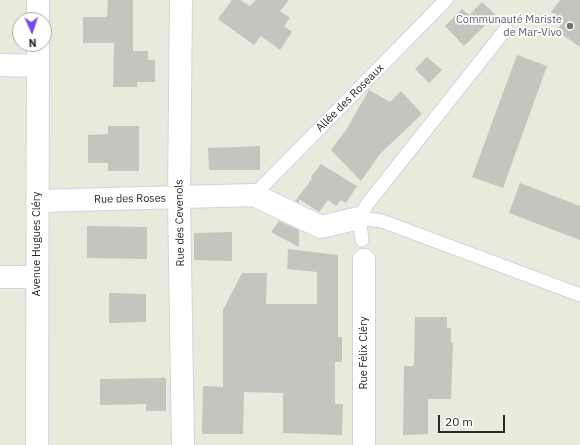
<!DOCTYPE html>
<html>
<head>
<meta charset="utf-8">
<style>
	body { margin:0 }
	#map { position:relative; width:580px; height:445px; overflow:hidden; background:#e9eadc; font-family:"IBM Plex Sans",sans-serif }
	canvas { display:block }
	.north { position:absolute; left:12px; top:12px; width:40px; height:40px; box-sizing:border-box; background:#fff; border:1px solid #a9a9a9; border-radius:50%; rotate:177deg; font-size:11px; font-weight:700; line-height:16px; text-align:center; color:#292929 }
	.north::after { content:''; display:block; margin:auto; width:14px; height:18px; background:#794ae9; clip-path:polygon(50% 0,100% 100%,50% 72%,0 100%) }
	.scale { position:absolute; left:438px; top:415px; width:67px; height:18px; box-sizing:border-box; border:2px solid #292929; border-top:0; padding-left:5px; font-size:12px; line-height:14px; white-space:nowrap; color:#292929; -webkit-text-stroke:3px #fff; paint-order:stroke }
</style>
</head>
<body>
<div id="map">
<canvas width="580" height="445"></canvas>
<div class="north">N</div>
<div class="scale">20 m</div>
</div>
<script>
const ctx = document.querySelector('canvas').getContext('2d');
ctx.lineJoin = 'round';
function paint(path, color) {
  ctx.fillStyle = color;
  ctx.fill(path, 'evenodd');
}
function shape(rows) {
  const path = new Path2D();
  for (const r of rows) {
    path.moveTo(r[0], r[1]);
    for (let i = 2; i < r.length; i += 2) path.lineTo(r[i], r[i + 1]);
  }
  return path;
}
function strokePath(path, color, width, dash) {
  ctx.strokeStyle = color;
  ctx.lineWidth = width;
  ctx.lineCap = dash ? 'butt' : 'round';
  ctx.setLineDash(dash || []);
  ctx.stroke(path);
}
function write(font, color, halo, rows, align = 'center') {
  ctx.font = font + ' "IBM Plex Sans",sans-serif';
  ctx.lineWidth = 3.5;
  ctx.setLineDash([]);
  ctx.textBaseline = 'middle';
  ctx.strokeStyle = halo;
  ctx.fillStyle = color;
  for (const [text, x, y, turn = 0] of rows) {
    ctx.save();
    ctx.translate(x, y);
    ctx.rotate((+turn || 0) * Math.PI / 180);
    ctx.textAlign = isNaN(turn) ? turn : align;
    if (halo) ctx.strokeText(text, 0, 0);
    ctx.fillText(text, 0, 0);
    ctx.restore();
  }
}
const building = shape([
	[108,0,133,0,133,51,148,51,148,60,155,60,155,82,137,82,137,87,113,87,114,43,83,43,83,17,107,17],
	[232,0,240,0,250,6,256,0,289,0,280,11,290,18,284,26,292,32,280,50,261,36,254,45,218,19],
	[560,0,580,0,580,47,557,31,563,21,551,12],
	[482,2,496,15,464,46,445,26,462,9,469,15],
	[517,55,547,66,503,188,472,177],
	[427,57,442,70,429,83,415,69],
	[369,90,390,102,401,91,422,114,380,154,361,181,331,150,346,130],
	[108,126,139,126,139,171,108,171,108,163,88,163,88,135,108,134],
	[260,146,260,170,209,170,208,148],
	[321,164,357,186,346,203,341,200,336,206,328,200,319,212,299,199,299,203,295,201,312,179,311,177],
	[520,183,580,206,580,240,509,213],
	[279,221,299,230,299,247,271,232],
	[87,226,147,227,147,259,87,258],
	[232,232,232,261,194,260,194,233],
	[288,249,338,255,338,337,342,337,342,362,335,362,335,404,343,404,342,435,283,433,283,393,244,392,243,434,202,434,203,386,223,387,223,310,242,273,267,273,266,304,317,304,317,272,287,269],
	[109,293,146,294,146,322,109,323],
	[415,317,447,317,447,328,451,328,451,343,453,343,451,399,428,399,428,434,403,435,404,366,414,366],
	[166,378,166,411,146,411,146,404,100,405,100,379]
]);
const lane = shape([
	[254,195,446,0],
	[359,218,382,221,580,295],
	[362,240,359,218,368,203,506,29]
]);
const street = shape([
	[181,0,179,198,183,445],
	[0,65,38,66],
	[37,201,254,195,321,227,359,218],
	[364,260,364,445],
	[0,277,36,277]
]);
const secondary = shape([
	[38,20,38,0],
	[37,445,38,44]
]);
const markers = [
	[570,26,4,"#6b7280"]
];
const worshipNames = [
	["Communauté Mariste",562,20],
	["de Mar-Vivo",562,33]
];
const streetNames = [
	["Allée des Roseaux",350,98,-45],
	["Rue des Roses",130,199,-1],
	["Rue des Cevenols",180,223,-91],
	["Avenue Hugues Cléry",37,244,-90],
	["Rue Félix Cléry",364,353,-90]
];
paint(building, '#c4c5bc');
strokePath(lane, '#d6d1e0', 15);
strokePath(street, '#d6d1e0', 24);
strokePath(secondary, '#d6d1e0', 24);
strokePath(lane, '#fff', 13);
strokePath(street, '#fff', 22);
strokePath(secondary, '#fff', 22);
for (const [x, y, r, color] of markers) {
  const dot = new Path2D();
  dot.arc(x, y, r, 0, 2 * Math.PI);
  ctx.fillStyle = color;
  ctx.fill(dot);
  strokePath(dot, '#fff', 1.5);
}
write('11px', '#5b616d', '#fff', worshipNames, 'right');
write('11px', '#292929', '#fff', streetNames);
</script>
</body>
</html>
